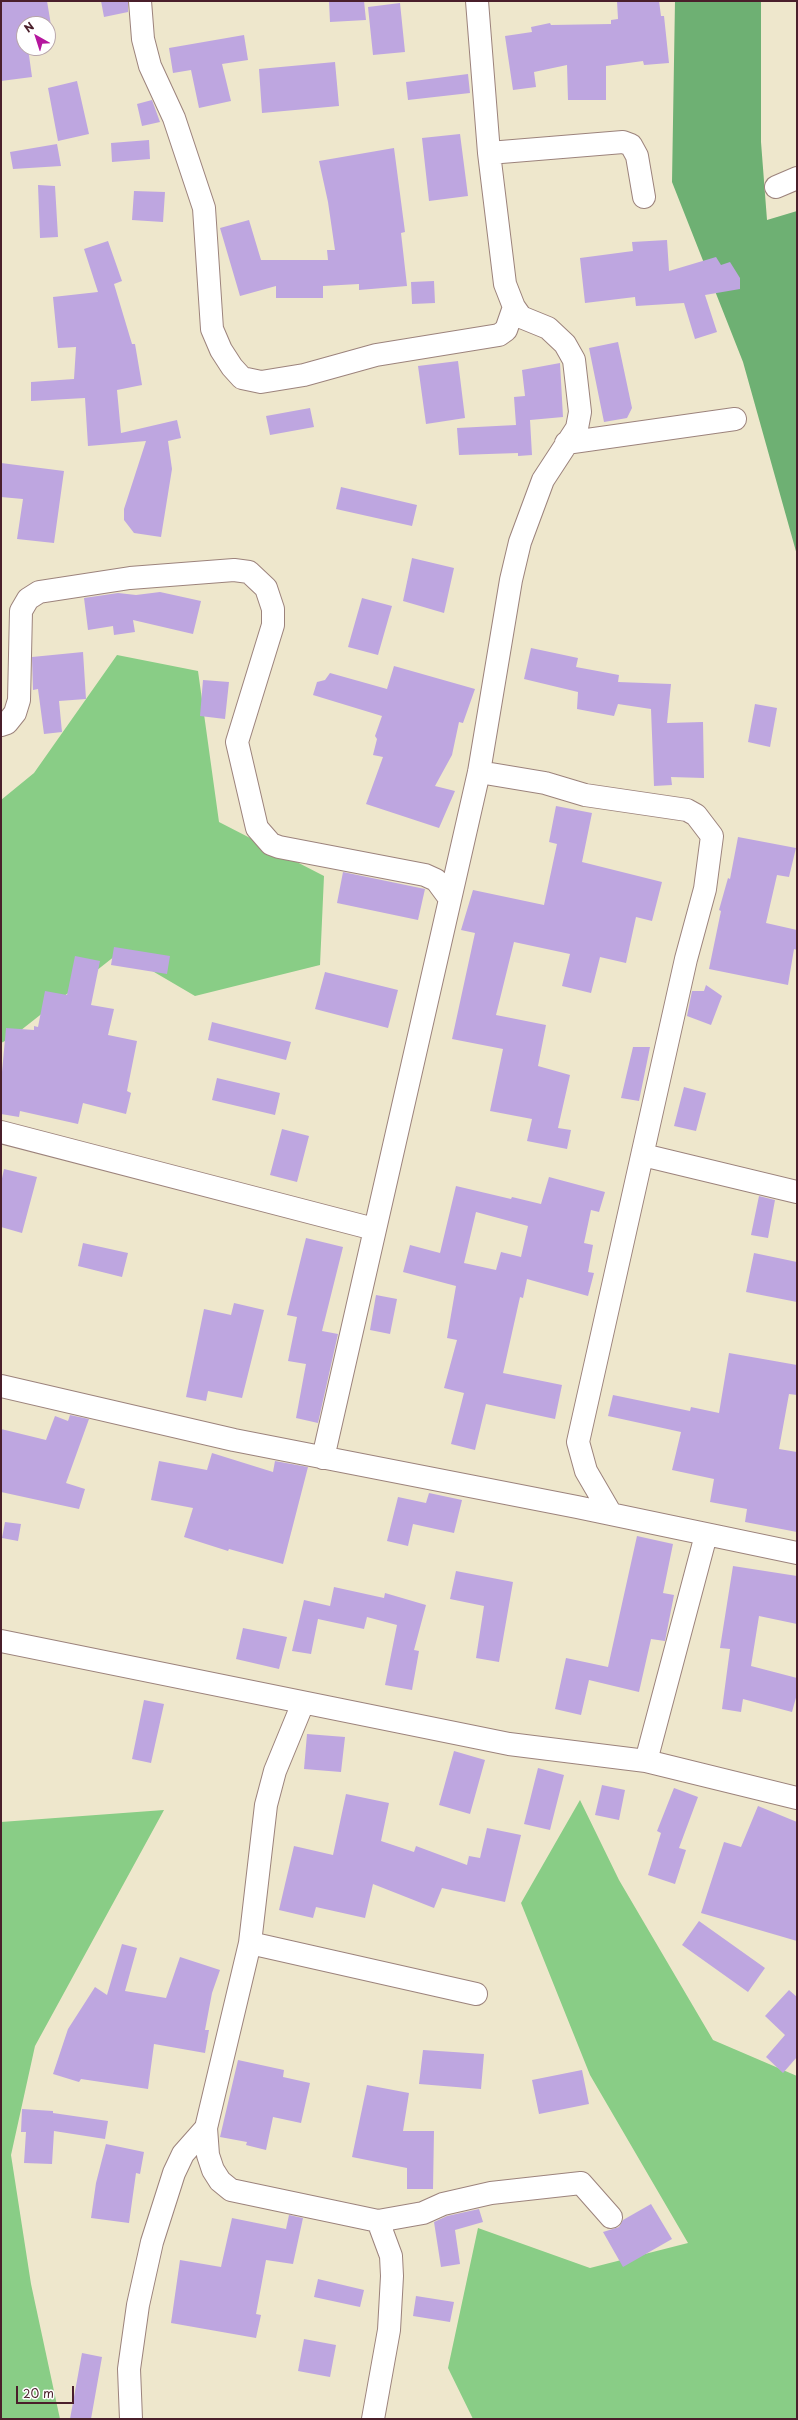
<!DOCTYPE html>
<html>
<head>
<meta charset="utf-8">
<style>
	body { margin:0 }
	#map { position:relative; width:798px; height:2420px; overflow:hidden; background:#eee7cc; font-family:"Playpen Sans",sans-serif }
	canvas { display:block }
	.frame { position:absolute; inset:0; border:2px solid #4a1f2b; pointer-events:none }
	.north { position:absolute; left:16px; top:16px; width:40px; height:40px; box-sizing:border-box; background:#fff; border:1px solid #b7a5aa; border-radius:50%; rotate:321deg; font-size:11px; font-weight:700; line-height:16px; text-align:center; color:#4a1f2b }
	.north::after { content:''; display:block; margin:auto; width:14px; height:18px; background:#b5179e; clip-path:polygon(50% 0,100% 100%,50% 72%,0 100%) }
	.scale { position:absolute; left:16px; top:2386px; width:58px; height:18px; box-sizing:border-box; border:2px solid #4a1f2b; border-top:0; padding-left:5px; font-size:12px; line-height:14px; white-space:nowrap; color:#4a1f2b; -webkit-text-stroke:3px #fff; paint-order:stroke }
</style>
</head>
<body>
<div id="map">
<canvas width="798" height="2420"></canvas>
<div class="frame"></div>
<div class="north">N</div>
<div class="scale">20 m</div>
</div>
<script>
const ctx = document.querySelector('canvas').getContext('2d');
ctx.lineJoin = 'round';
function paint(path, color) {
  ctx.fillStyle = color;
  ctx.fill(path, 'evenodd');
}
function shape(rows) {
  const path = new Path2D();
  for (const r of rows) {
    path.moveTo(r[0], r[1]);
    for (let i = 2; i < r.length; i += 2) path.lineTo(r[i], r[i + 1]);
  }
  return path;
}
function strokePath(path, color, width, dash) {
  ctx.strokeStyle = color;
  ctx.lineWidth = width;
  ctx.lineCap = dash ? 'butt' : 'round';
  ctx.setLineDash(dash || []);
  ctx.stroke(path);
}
const green = shape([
	[117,655,198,671,219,822,324,876,320,965,195,996,120,952,11,1038,1,1043,1,800,34,773],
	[580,1800,619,1880,713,2040,797,2076,797,2419,473,2419,448,2368,478,2228,590,2268,688,2243,590,2075,521,1903],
	[164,1810,35,2046,11,2155,31,2284,60,2419,1,2419,1,1822]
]);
const forest = shape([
	[675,1,761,1,761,142,767,220,797,211,797,555,743,362,672,182]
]);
const building = shape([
	[1,1,47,1,52,31,48,32,48,24,24,24,24,48,28,48,32,77,1,81],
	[101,1,128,1,128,12,104,17],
	[329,1,364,1,366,20,330,22],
	[617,1,659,1,661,16,664,16,669,63,644,65,643,61,606,66,606,100,568,100,567,65,534,72,536,87,513,90,505,36,532,32,531,27,550,23,551,25,611,24,611,20,618,19],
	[400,3,405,52,373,55,368,7],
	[244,35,248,60,222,64,231,101,199,108,191,70,173,73,169,48],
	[335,62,339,106,262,113,259,69],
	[468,74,470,93,408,100,406,82],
	[77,81,89,134,58,141,48,88],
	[152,100,160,122,142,126,137,104],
	[460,134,468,196,429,201,422,138],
	[149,140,150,159,112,162,111,143],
	[57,144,61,166,13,169,10,152],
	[394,148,405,232,401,233,407,286,359,290,359,284,323,286,323,298,276,298,276,286,240,296,220,228,249,220,261,260,328,260,327,250,335,250,328,202,319,161],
	[38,185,55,186,58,237,40,238],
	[134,191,165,192,163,222,132,220],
	[667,240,669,271,716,257,721,265,730,262,740,278,740,289,705,295,717,332,695,339,684,303,636,306,635,297,585,303,580,258,633,251,632,242],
	[108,241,122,281,114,284,132,344,135,344,142,385,117,390,121,433,177,420,181,438,168,441,172,469,161,537,134,533,124,520,124,509,146,441,88,446,85,398,31,401,31,382,74,379,76,347,58,348,53,297,98,292,84,249],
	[434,281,435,303,412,304,411,282],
	[618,342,632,408,627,418,604,422,589,348],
	[458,361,465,418,426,424,418,366],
	[560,363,563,417,530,420,532,455,518,456,518,453,459,455,457,428,516,425,514,397,525,396,522,370],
	[310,408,314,427,270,435,266,416],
	[1,463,64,471,54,543,17,539,23,499,1,497],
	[341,487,417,505,412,526,336,509],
	[412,558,454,568,444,613,403,601],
	[160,592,201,601,193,634,133,620,135,632,114,635,113,626,88,630,84,598,118,593,136,595],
	[362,598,392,606,378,655,348,647],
	[531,648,578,658,576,667,619,675,618,682,671,684,667,723,703,722,704,778,671,777,672,785,654,786,651,709,618,704,614,716,577,709,578,692,524,679],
	[83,652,86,699,59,701,62,732,44,734,38,689,33,690,32,657],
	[394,666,475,689,463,723,459,722,452,755,435,786,455,791,439,828,366,804,383,757,373,755,377,739,375,736,382,716,313,695,317,682,325,680,330,673,387,689],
	[203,680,229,682,225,719,200,716],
	[755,704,777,708,770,747,748,742],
	[556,806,592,813,582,862,662,882,652,921,636,917,626,963,600,957,591,993,562,986,570,954,514,942,496,1015,546,1025,538,1066,570,1075,558,1128,571,1130,567,1149,527,1141,532,1119,490,1111,503,1049,452,1039,475,933,461,930,473,890,544,905,557,844,549,842],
	[738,837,796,848,789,877,777,875,766,923,797,930,797,950,794,949,788,985,709,969,721,911,719,910,728,878,730,879],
	[343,872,425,889,418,920,337,903],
	[114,947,170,956,167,974,111,965],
	[75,956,100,961,91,1005,114,1009,108,1035,137,1041,127,1091,131,1093,126,1114,83,1103,78,1124,20,1111,19,1117,1,1114,1,1083,6,1028,34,1030,34,1026,38,1027,45,991,67,995],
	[325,972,398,990,388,1028,315,1009],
	[706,985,722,996,711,1025,687,1016,692,991,704,991],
	[212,1022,291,1042,286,1060,208,1040],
	[633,1047,650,1047,639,1101,621,1098],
	[217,1078,280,1093,275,1115,212,1100],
	[684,1087,706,1093,696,1131,674,1126],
	[282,1129,309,1136,297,1182,270,1175],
	[4,1169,37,1177,22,1233,1,1227,1,1183],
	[549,1177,605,1192,599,1212,591,1210,584,1243,593,1245,588,1272,594,1273,588,1296,527,1279,523,1298,520,1297,503,1373,562,1385,555,1419,486,1404,475,1450,451,1444,464,1393,444,1388,457,1340,447,1338,456,1286,403,1272,410,1245,440,1253,456,1186,511,1199,512,1197,541,1204],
	[476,1212,528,1226,521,1257,501,1252,496,1270,464,1263],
	[759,1196,775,1200,768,1238,751,1235],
	[306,1238,343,1247,322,1331,338,1334,318,1423,296,1418,306,1364,288,1361,297,1317,287,1315],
	[83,1243,128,1253,122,1277,78,1266],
	[754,1253,797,1262,797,1302,746,1292],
	[376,1295,397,1299,390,1334,370,1330],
	[234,1303,264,1310,242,1398,208,1391,206,1401,186,1397,204,1309,231,1315],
	[729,1353,797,1365,797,1395,789,1394,779,1449,797,1452,797,1532,745,1522,747,1509,710,1502,714,1479,672,1470,681,1432,608,1416,613,1395,690,1411,691,1407,719,1413],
	[70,1415,89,1419,66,1483,85,1489,79,1509,1,1492,1,1429,46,1440,55,1416,68,1421],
	[212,1453,273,1472,275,1461,308,1467,283,1564,229,1549,228,1551,184,1537,193,1508,151,1500,159,1461,207,1470],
	[429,1493,462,1500,454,1533,413,1524,408,1546,387,1541,398,1497,426,1503],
	[5,1522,21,1524,18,1541,2,1538],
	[637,1536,673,1544,663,1593,674,1595,665,1641,651,1639,639,1692,589,1680,581,1715,555,1709,566,1658,608,1667],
	[733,1566,797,1576,797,1624,759,1616,751,1666,797,1678,797,1694,792,1712,743,1699,741,1712,722,1709,730,1649,720,1648],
	[456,1571,513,1582,499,1662,476,1658,484,1606,450,1599],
	[334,1587,384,1598,385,1593,426,1605,414,1650,419,1651,412,1690,385,1685,397,1625,367,1617,364,1629,318,1619,311,1654,292,1651,304,1600,330,1606],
	[243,1628,287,1637,279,1669,236,1659],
	[144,1700,164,1704,151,1763,132,1759],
	[307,1734,345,1737,341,1772,304,1769],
	[454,1751,485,1760,470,1814,439,1805],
	[538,1768,564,1775,550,1830,524,1824],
	[602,1785,625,1790,619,1820,595,1815],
	[674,1788,698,1797,679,1848,686,1850,675,1884,648,1875,661,1833,657,1831],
	[346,1794,389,1803,381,1841,414,1852,416,1846,467,1865,469,1856,480,1858,487,1828,521,1835,505,1902,442,1888,434,1908,373,1884,365,1918,316,1907,313,1918,279,1910,294,1846,333,1855],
	[758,1806,797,1822,797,1941,701,1913,724,1842,741,1847],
	[699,1921,765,1968,748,1992,682,1945],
	[122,1944,137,1948,125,1991,166,1998,180,1957,220,1970,212,1993,205,2030,209,2030,205,2053,154,2044,148,2089,81,2079,79,2082,53,2074,68,2029,95,1987,107,1995],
	[789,1990,797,1997,797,2057,783,2073,766,2057,785,2035,765,2016],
	[423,2050,484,2054,481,2089,419,2084],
	[238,2060,284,2070,283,2077,310,2083,301,2123,273,2117,266,2150,246,2145,247,2142,220,2137],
	[582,2070,589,2104,539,2114,532,2080],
	[367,2085,409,2093,403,2131,434,2131,433,2189,407,2189,407,2168,352,2157],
	[22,2109,53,2111,53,2113,108,2121,105,2139,54,2131,52,2164,24,2163,26,2132,21,2132],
	[106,2144,144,2152,140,2174,136,2173,129,2223,91,2218,96,2183],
	[651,2204,672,2239,623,2267,603,2232,619,2227,623,2220],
	[479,2209,483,2222,455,2230,460,2264,441,2267,434,2222,447,2216],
	[289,2215,303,2218,293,2264,266,2260,256,2314,261,2315,256,2338,171,2323,180,2260,221,2267,232,2218,286,2229],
	[318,2279,364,2290,360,2307,314,2297],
	[416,2296,454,2302,450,2322,413,2316],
	[304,2339,336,2345,330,2377,298,2371],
	[82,2353,102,2357,91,2419,70,2419]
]);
const minor = shape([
	[140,1,143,39,150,66,174,118,204,208,212,329,221,350,232,367,242,378,261,382,304,375,376,355,499,335,506,330,514,307],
	[489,153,623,142,631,145,637,156,644,197],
	[776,187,797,178],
	[566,443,735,419],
	[1,725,7,723,15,713,19,700,21,611,28,599,39,592,130,578,234,570,249,572,266,588,273,609,273,625,237,742,257,828,271,844,279,847,425,875,436,880,450,899],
	[479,772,545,783,585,795,687,810,696,815,712,836,705,889,686,959,578,1442,586,1471,611,1514],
	[1,1132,374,1229],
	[643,1155,797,1192],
	[1,1386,234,1440,577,1507,797,1553],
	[323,1458,479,772,511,580,520,542,543,480,577,428,580,412,574,360,565,344,548,328,521,317,514,307,505,284,489,153,477,1],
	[1,1641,509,1744,646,1761,797,1798],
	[646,1761,706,1535],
	[250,1943,476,1994],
	[206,2128,208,2155,213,2170,220,2181,231,2190,378,2221,423,2213,443,2204,491,2193,581,2183,611,2217],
	[131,2419,129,2369,138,2305,152,2242,174,2173,183,2154,206,2128,250,1943,266,1805,275,1771,303,1703],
	[373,2419,389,2330,392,2276,391,2256,378,2221]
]);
paint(green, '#89cd86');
paint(forest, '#6eb073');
paint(building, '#bea6e0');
strokePath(minor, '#9c837c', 24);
strokePath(minor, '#fff', 22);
</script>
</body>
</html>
